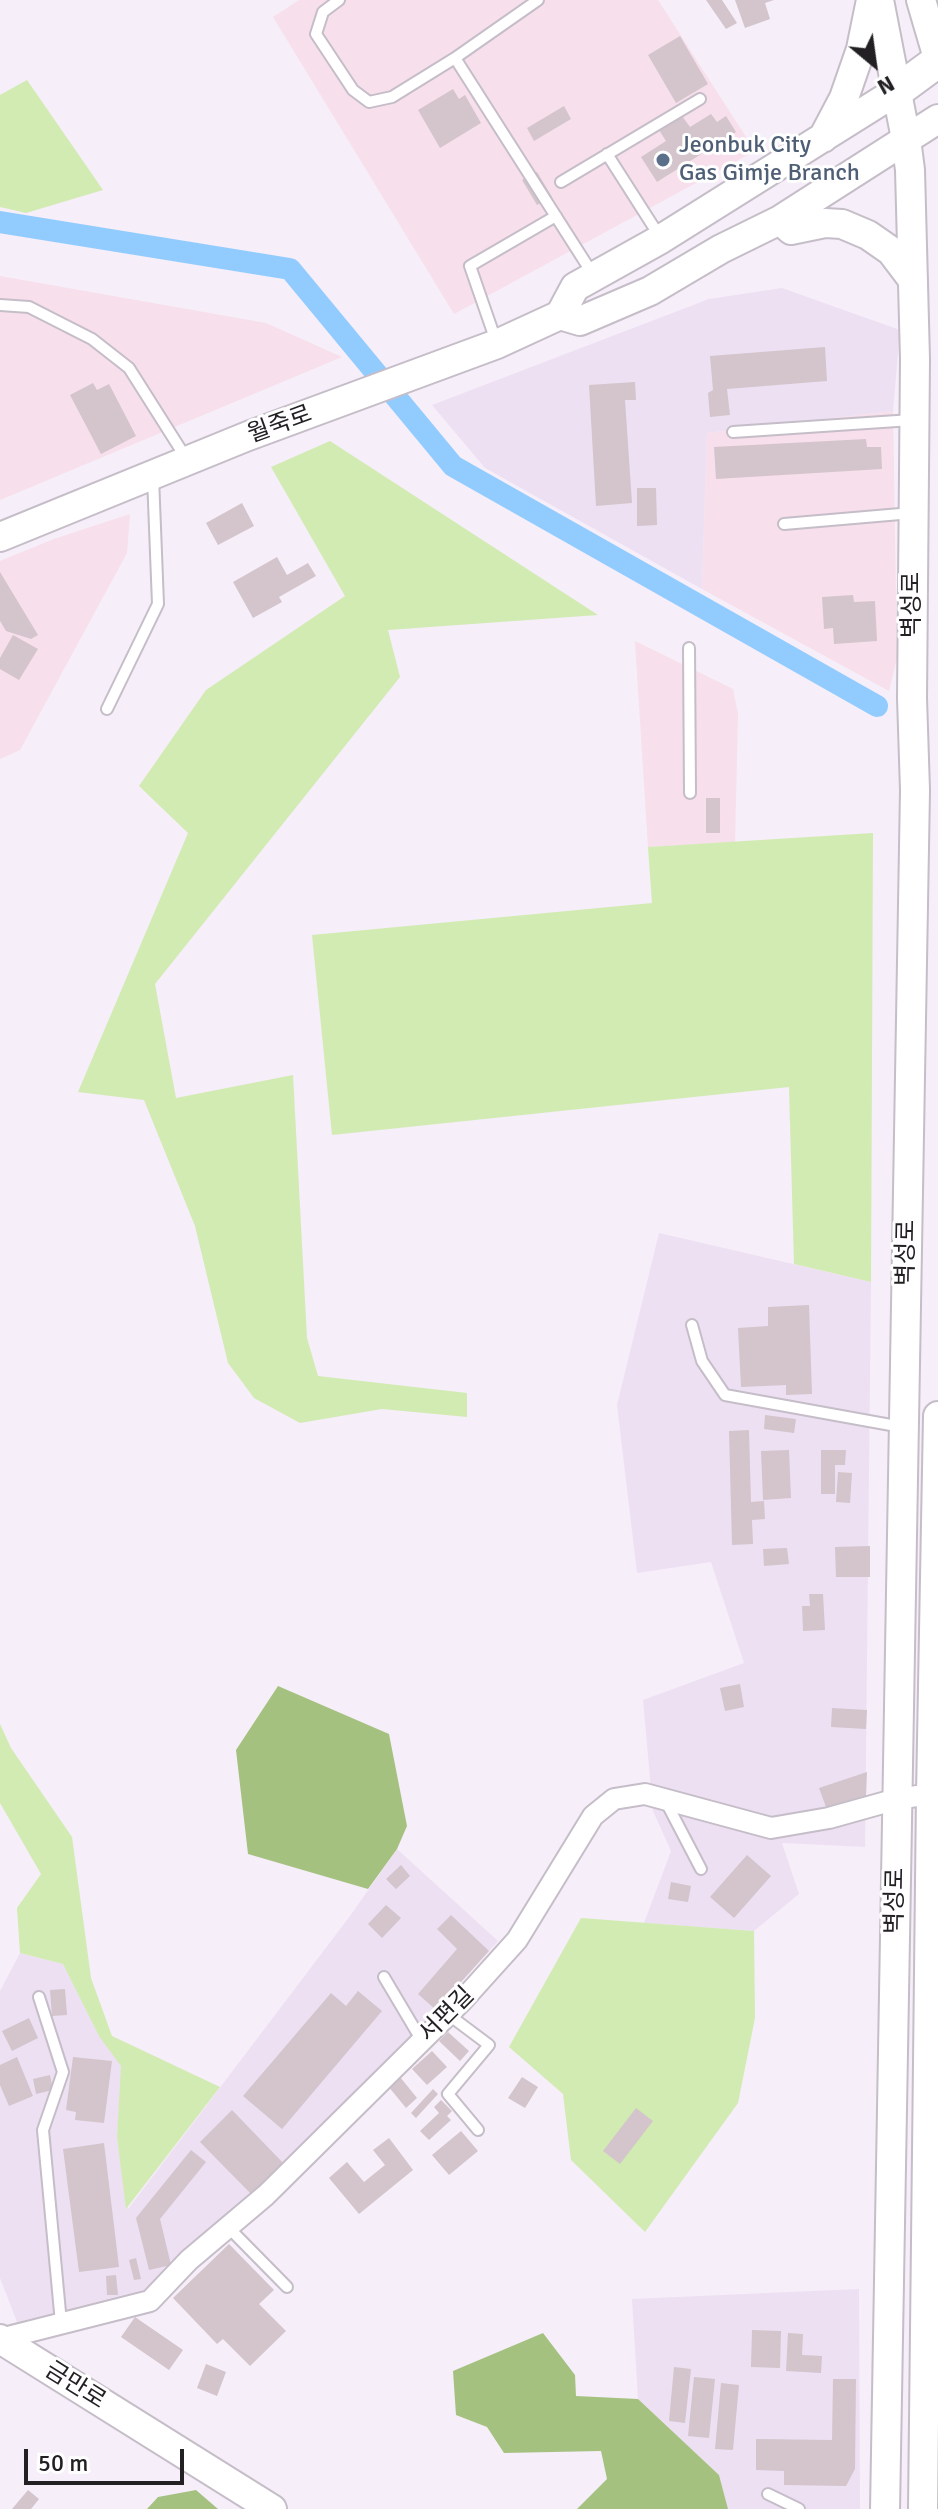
<!DOCTYPE html>
<html>
<head>
<meta charset="utf-8">
<style>
	body { margin:0 }
	#map { position:relative; width:938px; height:2509px; overflow:hidden; background:#f6eef9; font-family:Signika,sans-serif }
	canvas { display:block }
	.north { position:absolute; left:834px; top:24px; width:80px; height:80px; -webkit-text-stroke:6px #fefefe; paint-order:stroke; rotate:151deg; font-size:22px; font-weight:700; line-height:32px; text-align:center; color:#232024 }
	.north::after { content:''; display:block; margin:auto; width:28px; height:36px; background:#232024; clip-path:polygon(50% 0,100% 100%,50% 72%,0 100%) }
	.scale { position:absolute; left:24px; top:2449px; width:160px; height:36px; box-sizing:border-box; border:4px solid #232024; border-top:0; padding-left:10px; font-size:24px; line-height:28px; white-space:nowrap; color:#232024; -webkit-text-stroke:6px #fefefe; paint-order:stroke }
</style>
</head>
<body>
<div id="map">
<canvas width="938" height="2509"></canvas>
<div class="north">N</div>
<div class="scale">50 m</div>
</div>
<script>
const ctx = document.querySelector('canvas').getContext('2d');
ctx.lineJoin = 'round';
function paint(path, color) {
  ctx.fillStyle = color;
  ctx.fill(path, 'evenodd');
}
function shape(rows) {
  const path = new Path2D();
  for (const r of rows) {
    path.moveTo(r[0], r[1]);
    for (let i = 2; i < r.length; i += 2) path.lineTo(r[i], r[i + 1]);
  }
  return path;
}
function strokePath(path, color, width, dash) {
  ctx.strokeStyle = color;
  ctx.lineWidth = width;
  ctx.lineCap = dash ? 'butt' : 'round';
  ctx.setLineDash(dash || []);
  ctx.stroke(path);
}
function write(font, color, halo, rows, align = 'center') {
  ctx.font = font + ' Signika,"Noto Sans KR",sans-serif';
  ctx.lineWidth = 6;
  ctx.setLineDash([]);
  ctx.textBaseline = 'middle';
  ctx.strokeStyle = halo;
  ctx.fillStyle = color;
  for (const [text, x, y, turn = 0] of rows) {
    ctx.save();
    ctx.translate(x, y);
    ctx.rotate((+turn || 0) * Math.PI / 180);
    ctx.textAlign = isNaN(turn) ? turn : align;
    if (halo) ctx.strokeText(text, 0, 0);
    ctx.fillText(text, 0, 0);
    ctx.restore();
  }
}
const built = shape([
	[782,288,900,330,893,411,707,433,702,589,485,468,432,405,709,299],
	[659,1233,871,1282,865,1847,782,1843,799,1894,754,1931,644,1923,671,1851,653,1811,643,1700,744,1663,711,1562,637,1573,617,1405],
	[397,1849,498,1941,404,2045,151,2288,17,2322,0,2278,0,1991,20,1953,63,1964,122,2066,117,2137,128,2209,350,1916],
	[859,2289,860,2509,728,2509,719,2475,638,2399,632,2299]
]);
const industrial = shape([
	[299,0,658,0,755,151,454,314,273,17],
	[0,276,266,323,342,357,0,500],
	[893,411,897,658,889,691,702,589,707,433],
	[130,514,127,553,20,750,0,759,0,561,54,539],
	[635,641,733,689,738,714,735,842,648,847]
]);
const green = shape([
	[27,80,103,190,26,213,0,207,0,95],
	[330,441,598,615,388,630,400,677,155,984,176,1098,293,1075,307,1338,318,1376,467,1393,467,1417,382,1409,300,1423,254,1398,228,1363,195,1226,144,1100,78,1092,188,833,139,786,206,690,345,596,271,467],
	[873,833,871,1282,794,1264,789,1087,332,1135,312,935,652,903,648,847],
	[0,1724,11,1748,72,1837,91,1978,112,2036,220,2087,126,2209,117,2137,121,2066,99,2036,63,1964,20,1953,17,1908,41,1874,0,1803],
	[581,1918,754,1931,755,2018,738,2103,645,2232,571,2160,563,2094,509,2047]
]);
const forest = shape([
	[278,1686,389,1734,407,1826,397,1849,368,1889,248,1854,236,1750],
	[543,2333,575,2375,576,2396,638,2399,719,2475,728,2509,577,2509,607,2479,601,2451,504,2453,487,2427,456,2415,453,2371],
	[196,2490,218,2509,147,2509,158,2497]
]);
const canal = shape([
	[0,222,290,269,453,466,877,706]
]);
const building = shape([
	[706,0,722,0,737,23,726,29],
	[735,0,774,0,765,3,770,19,745,28],
	[680,36,708,84,676,103,648,55],
	[453,89,459,99,465,95,481,123,440,148,418,110],
	[564,106,571,119,534,141,527,128],
	[711,114,717,122,726,116,736,132,657,182,641,157,666,141,659,130,682,116,690,127],
	[537,172,552,197,537,205,522,180],
	[825,347,827,381,727,389,730,415,710,417,708,393,713,390,710,356],
	[635,382,636,400,625,400,632,503,596,506,589,385],
	[93,383,97,390,109,384,136,436,101,454,70,395],
	[866,439,867,447,881,447,882,469,716,479,714,447],
	[637,488,656,488,657,525,637,526],
	[242,503,254,526,218,545,206,523],
	[277,557,287,575,308,563,316,576,279,597,282,602,253,618,233,582],
	[0,572,38,635,31,639,6,631,0,621],
	[853,595,854,602,875,601,877,641,834,644,833,628,824,629,822,597],
	[13,635,38,649,19,680,0,669,0,658],
	[706,798,720,798,720,833,706,833],
	[809,1305,812,1394,786,1395,786,1385,741,1387,738,1328,768,1326,768,1307],
	[765,1415,796,1419,794,1433,764,1429],
	[749,1430,751,1502,764,1501,765,1519,752,1520,753,1544,732,1545,729,1431],
	[789,1450,791,1498,763,1500,761,1451],
	[821,1450,846,1450,845,1465,835,1465,835,1494,821,1494],
	[838,1472,852,1473,850,1503,836,1502],
	[870,1546,870,1577,836,1577,835,1547],
	[787,1548,789,1564,764,1566,763,1549],
	[809,1594,823,1594,825,1630,803,1631,802,1606,810,1606],
	[740,1684,744,1707,725,1711,720,1688],
	[832,1708,867,1710,866,1729,831,1727],
	[867,1772,866,1796,826,1807,819,1788],
	[747,1855,771,1876,734,1918,710,1897],
	[401,1865,410,1876,396,1889,386,1879],
	[671,1882,691,1886,688,1902,668,1899],
	[386,1905,401,1918,382,1938,368,1924],
	[451,1915,489,1951,436,2010,418,1994,457,1949,437,1929],
	[65,1989,67,2015,52,2016,50,1990],
	[358,1991,382,2011,282,2129,243,2096,331,1993,346,2006],
	[29,2018,38,2038,12,2051,2,2031],
	[448,2032,469,2051,460,2061,439,2041],
	[432,2051,447,2067,427,2085,412,2069],
	[17,2057,33,2096,9,2106,0,2085,0,2065],
	[73,2057,112,2061,104,2123,75,2120,76,2112,66,2110],
	[50,2075,53,2090,36,2094,33,2079],
	[400,2077,417,2098,406,2108,388,2086],
	[522,2077,538,2087,525,2108,508,2098],
	[433,2089,438,2094,416,2118,411,2113],
	[441,2100,452,2111,447,2116,451,2120,429,2140,420,2131,439,2113,434,2107],
	[636,2108,653,2121,620,2164,603,2151],
	[232,2110,285,2165,253,2196,200,2142],
	[461,2131,478,2151,449,2175,432,2155],
	[389,2138,413,2170,359,2214,329,2178,347,2162,364,2182,385,2165,373,2150],
	[104,2143,119,2267,79,2272,63,2149],
	[191,2150,206,2162,160,2219,171,2265,149,2270,136,2218],
	[229,2244,274,2290,259,2304,286,2331,250,2366,223,2339,217,2344,173,2298],
	[136,2258,141,2279,134,2280,129,2260],
	[116,2275,118,2295,107,2295,106,2276],
	[135,2317,183,2350,169,2370,121,2337],
	[752,2330,781,2331,780,2368,751,2367],
	[788,2333,803,2334,802,2355,822,2356,821,2373,786,2371],
	[206,2364,226,2372,217,2396,197,2388],
	[674,2367,691,2369,685,2423,669,2421],
	[694,2377,715,2379,709,2438,688,2436],
	[833,2379,856,2379,855,2469,846,2486,784,2485,784,2471,756,2470,756,2439,832,2440],
	[721,2383,739,2385,733,2450,715,2449],
	[28,2490,39,2499,31,2509,12,2509]
]);
const lane = shape([
	[339,0,323,12,316,34,353,90,369,102,392,97,455,58,538,0],
	[455,58,592,273],
	[607,154,660,237],
	[561,182,700,99],
	[0,305,29,307,92,339,129,368,186,458],
	[496,341,470,266,556,216],
	[733,432,912,420],
	[784,524,912,513],
	[689,648,690,793],
	[107,709,158,604,153,477],
	[692,1325,702,1361,725,1395,902,1427],
	[665,1800,701,1869],
	[384,1977,422,2041],
	[39,1997,63,2072,43,2130,61,2323],
	[449,2015,489,2045,448,2094,478,2130],
	[228,2227,287,2287],
	[768,2494,799,2509]
]);
const street = shape([
	[0,2339,150,2301,189,2260,266,2195,462,2001,517,1940,593,1816,614,1799,645,1794,771,1828,829,1818,897,1799,938,1793]
]);
const secondary = shape([
	[879,0,906,139,910,170,915,359,912,698,915,790,885,2509],
	[921,0,938,58],
	[823,138,844,98,861,49,871,0],
	[780,220,791,230,825,223,842,224,868,235,891,251,913,280],
	[560,315,580,321,650,291,721,249,780,220,938,119],
	[0,537,248,436,497,344,560,315,575,287,661,239,897,91],
	[0,2339,272,2509],
	[923,2509,931,1794,938,1416]
]);
const primary = shape([
	[897,91,938,61]
]);
const markers = [
	[663,160,8,"#5c6f8a"]
];
const serviceNames = [
	["Jeonbuk City",679,146],
	["Gas Gimje Branch",679,174]
];
const streetNames = [
	["월죽로",280,425,-20],
	["벽성로",913,605,-90],
	["벽성로",907,1253,-89],
	["벽성로",896,1901,-89],
	["서편길",447,2015,-45],
	["금만로",75,2386,32]
];
paint(built, '#ede0f2');
paint(industrial, '#f7dfeb');
paint(green, '#d2ebb2');
paint(forest, '#a5c180');
strokePath(canal, '#92ccfe', 22);
paint(building, '#d3c5cb');
strokePath(lane, '#c5bdc8', 14);
strokePath(street, '#c5bdc8', 24);
strokePath(secondary, '#c5bdc8', 32);
strokePath(primary, '#c5bdc8', 36);
strokePath(lane, '#fff', 10);
strokePath(street, '#fff', 20);
strokePath(secondary, '#fff', 28);
strokePath(primary, '#fff', 32);
for (const [x, y, r, color] of markers) {
  const dot = new Path2D();
  dot.arc(x, y, r, 0, 2 * Math.PI);
  ctx.fillStyle = color;
  ctx.fill(dot);
  strokePath(dot, '#fefefe', 3);
}
write('24px', '#4e5e75', '#fefefe', serviceNames, 'left');
write('24px', '#232024', '#fefefe', streetNames);
</script>
</body>
</html>
